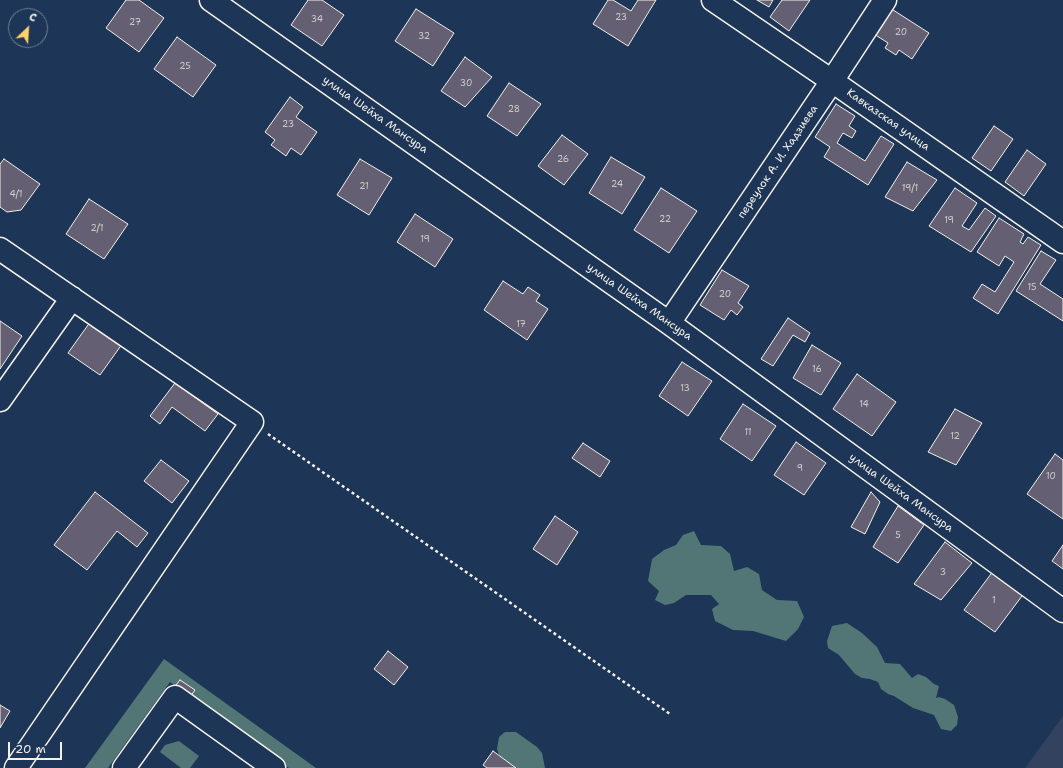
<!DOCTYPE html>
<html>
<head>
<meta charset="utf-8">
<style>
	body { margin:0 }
	#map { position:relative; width:1063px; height:768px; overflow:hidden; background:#1d3557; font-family:"Shantell Sans",sans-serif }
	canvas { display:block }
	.north { position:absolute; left:8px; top:8px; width:40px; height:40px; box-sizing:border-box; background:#1d3557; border:1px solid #738091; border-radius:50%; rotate:25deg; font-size:11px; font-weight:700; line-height:16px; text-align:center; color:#f4f1e8 }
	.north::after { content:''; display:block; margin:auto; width:14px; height:18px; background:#ffd166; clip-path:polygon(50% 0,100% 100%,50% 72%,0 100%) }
	.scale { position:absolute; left:8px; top:742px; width:54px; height:18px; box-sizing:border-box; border:2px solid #f4f1e8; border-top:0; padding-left:5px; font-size:12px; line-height:14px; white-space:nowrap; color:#f4f1e8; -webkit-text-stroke:3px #1d3557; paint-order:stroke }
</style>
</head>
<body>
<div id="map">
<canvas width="1063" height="768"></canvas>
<div class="north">С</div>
<div class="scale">20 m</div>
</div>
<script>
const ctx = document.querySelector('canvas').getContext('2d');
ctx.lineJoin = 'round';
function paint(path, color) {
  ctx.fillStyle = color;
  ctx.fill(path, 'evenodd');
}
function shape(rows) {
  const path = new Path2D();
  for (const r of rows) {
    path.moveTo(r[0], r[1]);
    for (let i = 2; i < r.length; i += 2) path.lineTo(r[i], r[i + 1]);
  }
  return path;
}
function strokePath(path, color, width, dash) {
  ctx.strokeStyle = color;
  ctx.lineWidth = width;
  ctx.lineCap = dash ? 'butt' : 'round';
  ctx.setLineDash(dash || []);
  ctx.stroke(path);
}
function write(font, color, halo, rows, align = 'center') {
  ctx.font = font + ' "Shantell Sans",sans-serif';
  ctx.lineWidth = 3;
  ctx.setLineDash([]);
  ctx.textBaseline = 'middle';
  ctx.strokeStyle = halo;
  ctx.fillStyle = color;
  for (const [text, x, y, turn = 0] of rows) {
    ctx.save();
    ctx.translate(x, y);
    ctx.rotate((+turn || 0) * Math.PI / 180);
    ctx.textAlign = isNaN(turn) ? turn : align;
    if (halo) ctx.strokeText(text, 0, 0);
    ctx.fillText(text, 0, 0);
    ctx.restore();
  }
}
const built = shape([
	[1063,716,1063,768,1025,768]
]);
const green = shape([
	[694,531,701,545,721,546,730,554,734,571,747,567,759,574,762,590,777,600,797,601,804,617,798,629,786,641,753,631,733,630,715,621,712,609,719,604,711,595,686,595,674,603,665,605,655,600,659,591,648,581,652,559,664,550,676,545,683,535],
	[847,623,862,633,877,647,885,663,900,664,912,678,918,674,926,677,934,684,939,686,936,698,939,697,945,699,954,705,958,717,957,725,951,731,941,729,934,715,913,708,894,696,888,694,881,689,878,682,870,679,862,678,855,674,839,655,828,648,827,641,832,626],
	[164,659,316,768,289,768,170,682,108,768,85,768],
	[505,732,516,732,537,747,542,753,545,768,508,768,500,758,497,749,499,737],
	[179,741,199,756,190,768,181,768,160,752,165,745]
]);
const building = shape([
	[126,0,139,0,164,18,139,52,106,28,126,0],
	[308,0,322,0,344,15,322,46,291,25,308,0],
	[608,0,613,0,631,11,638,0,656,0,628,46,593,24,608,0],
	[757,0,773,0,769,7,757,0],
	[782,0,810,0,789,31,770,17,782,0],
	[890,8,929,33,912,59,899,50,896,55,885,48,888,43,874,34,890,8],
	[416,9,454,33,433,66,395,41,416,9],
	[177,37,216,65,193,97,154,69,177,37],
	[465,57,492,77,465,107,441,91,465,57],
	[509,83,541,104,517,136,487,116,509,83],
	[290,97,303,107,296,117,317,132,301,155,291,148,286,156,271,145,275,140,265,132,290,97],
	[836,104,855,116,849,126,856,131,852,138,843,133,837,143,865,161,881,136,894,144,868,185,824,157,830,147,815,137,836,104],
	[994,126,1013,139,991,171,972,158,994,126],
	[562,135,588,154,564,185,538,166,562,135],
	[1027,150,1046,164,1024,196,1005,182,1027,150],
	[611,157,645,177,622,214,589,193,611,157],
	[4,159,40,184,21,210,7,212,0,207,0,164,4,159],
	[360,159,392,178,369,215,337,195,360,159],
	[907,162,937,180,913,211,885,197,907,162],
	[661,188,697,211,669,253,634,230,661,188],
	[955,188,977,203,962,226,969,230,985,208,996,216,971,252,929,226,955,188],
	[89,199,128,224,104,259,66,234,89,199],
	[415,214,453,239,435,267,397,242,415,214],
	[999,218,1024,234,1020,242,1023,244,1028,237,1041,245,998,314,973,298,982,284,995,292,1014,262,1005,256,999,266,977,252,999,218],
	[1041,251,1056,260,1040,284,1063,299,1063,321,1016,291,1041,251],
	[722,270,749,286,738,303,743,307,737,315,731,310,724,320,700,305,722,270],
	[503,281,523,294,528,287,540,295,536,301,548,309,527,340,484,310,503,281],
	[93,318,125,340,100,375,68,353,93,318],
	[788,318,810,333,805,342,793,335,773,366,761,359,788,318],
	[0,321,22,336,0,369,0,321],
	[812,345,841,363,821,395,793,378,812,345],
	[682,362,712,381,688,416,659,396,682,362],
	[857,374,896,402,872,436,833,409,857,374],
	[175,383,218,414,205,431,172,407,160,424,150,416,175,383],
	[743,404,776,426,752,461,720,439,743,404],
	[955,409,982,423,956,465,928,452,955,409],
	[796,442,826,463,804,495,774,475,796,442],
	[583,443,610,461,600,477,572,458,583,443],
	[1055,454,1063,460,1063,519,1027,494,1055,454],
	[161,460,189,481,172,503,144,481,161,460],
	[95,492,148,533,137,547,117,531,87,570,54,545,95,492],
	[871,492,880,502,865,534,851,527,871,492],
	[898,506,924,525,898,563,873,547,898,506],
	[555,516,578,532,557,565,533,549,555,516],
	[945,542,972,563,941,600,914,584,945,542],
	[1063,545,1063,569,1052,561,1063,545],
	[994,570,1025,592,995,632,964,610,994,570],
	[388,651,408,667,394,685,374,669,388,651],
	[180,680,195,690,187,701,172,690,180,680],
	[0,705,10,711,0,728,0,705],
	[493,751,516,768,487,768,483,765,493,751]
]);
const path = shape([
	[268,434,670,714]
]);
const minor = shape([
	[211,0,669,323,1063,611],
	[713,0,832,81,1063,242],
	[0,249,252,422,16,768],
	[669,323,832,81,885,0],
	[0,400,72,298],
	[124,768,175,697,274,768]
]);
const numberNames = [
	["23",621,18],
	["34",317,20],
	["27",135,23],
	["20",901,33],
	["32",424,37],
	["25",185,67],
	["30",466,84],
	["28",514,110],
	["23",288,125],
	["26",563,160],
	["24",617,185],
	["21",364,187],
	["19/1",910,189],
	["4/1",16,195],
	["22",665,220],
	["19",949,221],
	["2/1",97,229],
	["19",425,240],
	["15",1032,288],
	["20",725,295],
	["17",521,325],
	["16",817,370],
	["13",685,389],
	["14",864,405],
	["11",748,433],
	["12",955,437],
	["9",800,469],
	["10",1051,477],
	["5",898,536],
	["3",943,573],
	["1",994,601]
];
const streetNames = [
	["улица Шейха Мансура",375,115,35],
	["Кавказская улица",888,120,35],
	["переулок А. И. Хадзиева",778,162,-56],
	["улица Шейха Мансура",639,302,35],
	["улица Шейха Мансура",901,493,36]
];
paint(built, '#32425f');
paint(green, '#527676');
paint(building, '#645f73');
strokePath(building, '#f4f1e8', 1);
strokePath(minor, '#f4f1e8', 25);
strokePath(path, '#f4f1e8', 2.5, [3, 3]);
strokePath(minor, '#1d3557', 22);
write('9px', '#d0cccb', null, numberNames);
write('11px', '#f4f1e8', '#1d3557', streetNames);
</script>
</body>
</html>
